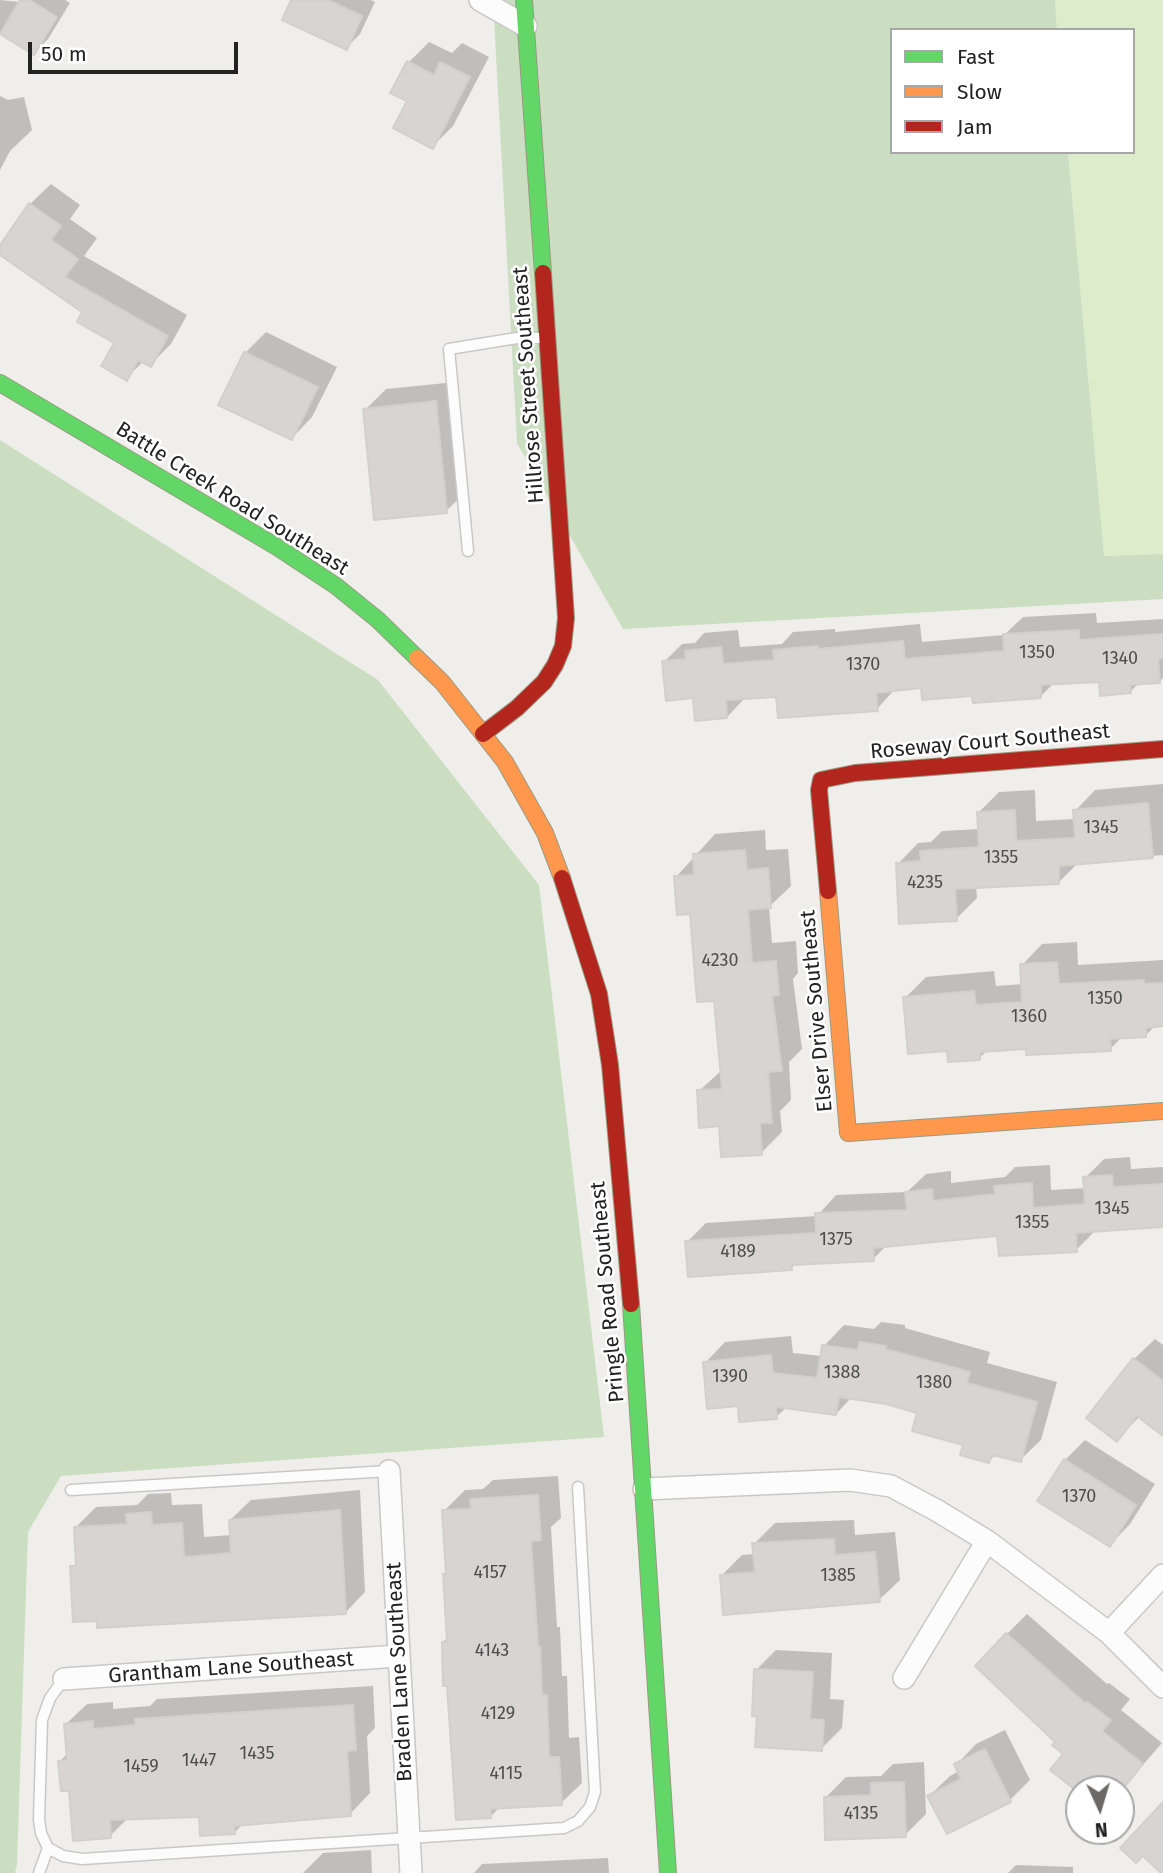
<!DOCTYPE html>
<html>
<head>
<meta charset="utf-8">
<style>
	body { margin:0 }
	#map { position:relative; width:1163px; height:1873px; overflow:hidden; background:#f0eeeb; font-family:"Fira Sans",sans-serif }
	canvas { display:block }
	.legend { position:absolute; left:890px; top:28px; width:245px; height:126px; box-sizing:border-box; background:#fff; border:2px solid #a7a7a7; margin:0; padding:9px 12px; list-style:none; font-size:21px; color:#222 }
	.legend li { display:flex; align-items:center; gap:14px; height:35px }
	.legend b { width:35px; border:2px solid #a7a7a7 }
	.north { position:absolute; left:1065px; top:1775px; width:70px; height:70px; box-sizing:border-box; background:#fff; border:2px solid #a7a7a7; border-radius:50%; rotate:176deg; font-size:19px; font-weight:700; line-height:28px; text-align:center; color:#222 }
	.north::after { content:''; display:block; margin:auto; width:24px; height:32px; background:#6a6968; clip-path:polygon(50% 0,100% 100%,50% 72%,0 100%) }
	.scale { position:absolute; left:28px; top:42px; width:210px; height:32px; box-sizing:border-box; border:4px solid #222; border-top:0; padding-left:9px; font-size:21px; line-height:24px; white-space:nowrap; color:#222; -webkit-text-stroke:5px #fff; paint-order:stroke }
</style>
</head>
<body>
<div id="map">
<canvas width="1163" height="1873"></canvas>
<ul class="legend">
<li><b style="height:9px;background:#63d668"></b>Fast</li>
<li><b style="height:9px;background:#ff974d"></b>Slow</li>
<li><b style="height:9px;background:#b3261e"></b>Jam</li>
</ul>
<div class="north">N</div>
<div class="scale">50 m</div>
</div>
<script>
const ctx = document.querySelector('canvas').getContext('2d');
ctx.lineJoin = 'round';
function paint(path, color) {
  ctx.fillStyle = color;
  ctx.fill(path, 'evenodd');
}
function shape(rows) {
  const path = new Path2D();
  for (const r of rows) {
    path.moveTo(r[0], r[1]);
    for (let i = 2; i < r.length; i += 2) path.lineTo(r[i], r[i + 1]);
  }
  return path;
}
function strokePath(path, color, width, dash) {
  ctx.strokeStyle = color;
  ctx.lineWidth = width;
  ctx.lineCap = dash ? 'butt' : 'round';
  ctx.setLineDash(dash || []);
  ctx.stroke(path);
}
function write(font, color, halo, rows, align = 'center') {
  ctx.font = font + ' "Fira Sans",sans-serif';
  ctx.lineWidth = 5;
  ctx.setLineDash([]);
  ctx.textBaseline = 'middle';
  ctx.strokeStyle = halo;
  ctx.fillStyle = color;
  for (const [text, x, y, turn = 0] of rows) {
    ctx.save();
    ctx.translate(x, y);
    ctx.rotate((+turn || 0) * Math.PI / 180);
    ctx.textAlign = isNaN(turn) ? turn : align;
    if (halo) ctx.strokeText(text, 0, 0);
    ctx.fillText(text, 0, 0);
    ctx.restore();
  }
}
const grass = shape([
	[1055,0,1163,0,1163,554,1104,556,1068,152,1133,152,1133,30,1057,30]
]);
const forest = shape([
	[493,0,1055,0,1057,30,892,30,892,152,1068,152,1104,556,1163,554,1163,599,623,629,517,443],
	[0,440,378,680,539,885,604,1437,61,1476,28,1532,17,1864,15,1873,0,1873]
]);
const shadow = shape([
	[0,0,20,2,22,0,65,0,70,3,48,39,34,53,0,32],
	[293,0,371,0,375,2,360,34,346,48],
	[429,42,452,53,462,43,489,57,453,126,432,147,409,101,409,62],
	[0,96,8,100,24,97,32,130,10,151,0,170],
	[51,184,80,205,70,219,97,238,84,256,187,315,171,344,150,365,144,361,126,378,116,342,85,312,0,252,0,248,30,204],
	[266,332,337,367,312,417,292,438,245,353],
	[456,382,467,491,446,511,365,410,386,389],
	[1096,613,1097,623,1163,619,1163,678,1159,682,1139,683,1130,692,1100,681,1054,683,1041,696,974,694,922,687,895,689,877,709,778,695,744,699,727,717,695,696,664,662,682,644,695,643,704,633,738,630,740,647,782,644,793,632,835,629,835,632,920,624,922,642,1004,635,1023,617],
	[1163,784,1163,855,1079,862,1059,882,976,886,977,898,956,919,898,864,918,843,931,842,942,831,980,829,979,812,999,792,1035,790,1036,821,1075,819,1075,811,1095,790],
	[765,830,766,850,788,849,791,886,769,907,772,943,796,941,798,973,793,979,802,1049,789,1062,791,1100,780,1111,782,1132,761,1153,721,1124,699,1091,722,1070,715,999,692,913,676,877,715,834],
	[1077,942,1078,965,1163,960,1163,1025,1156,1025,1145,1036,1122,1037,1110,1049,1027,1047,988,1050,979,1058,949,1049,905,998,926,977,994,971,996,986,1023,984,1022,965,1042,944],
	[1130,1157,1131,1169,1163,1167,1163,1226,1095,1231,1076,1250,999,1234,887,1245,873,1259,797,1263,791,1268,687,1242,706,1223,817,1216,836,1195,907,1192,926,1174,951,1171,951,1183,1005,1177,1015,1167,1050,1165,1051,1190,1086,1188,1085,1178,1104,1159],
	[881,1322,905,1325,905,1328,990,1352,987,1363,1057,1382,1041,1440,1020,1460,996,1454,989,1461,920,1412,887,1402,852,1397,836,1414,787,1407,776,1417,739,1404,705,1363,725,1342,791,1336,793,1353,822,1356,824,1346,844,1325,874,1329],
	[1155,1339,1163,1345,1163,1433,1140,1416,1117,1440,1088,1417,1134,1359],
	[1085,1440,1155,1484,1130,1524,1110,1545,1065,1460],
	[558,1476,561,1518,551,1527,557,1627,560,1627,562,1676,567,1676,569,1738,579,1737,582,1783,561,1803,500,1807,490,1817,449,1684,443,1642,448,1637,444,1511,465,1490,483,1489,493,1480],
	[360,1490,365,1592,345,1613,99,1627,98,1619,72,1567,78,1561,76,1527,96,1507,137,1505,148,1494,171,1493,172,1505,202,1504,204,1537,232,1535,230,1520,251,1500],
	[854,1520,855,1535,895,1532,900,1580,879,1600,722,1575,742,1555,755,1554,754,1544,775,1523],
	[1027,1614,1107,1684,1109,1683,1130,1699,1121,1710,1162,1743,1121,1790,1079,1789,1079,1791,1053,1770,1066,1754,1057,1742,1007,1634],
	[776,1650,832,1653,830,1699,844,1700,842,1728,821,1749,759,1715,756,1670],
	[373,1686,375,1728,367,1736,370,1793,350,1814,244,1823,234,1833,201,1815,128,1818,110,1836,71,1789,60,1761,68,1753,66,1724,87,1704,113,1702,113,1709,150,1706,157,1699],
	[1005,1730,1030,1780,1010,1800,929,1796,950,1776,959,1771,956,1765,976,1744],
	[924,1762,926,1814,905,1835,825,1798,846,1777,881,1776,893,1764],
	[371,1850,372,1873,303,1873,323,1853],
	[608,1858,609,1873,474,1873,482,1864],
	[1016,1865,1073,1867,1073,1873,1008,1873]
]);
const building = shape([
	[20,0,29,0,57,17,34,55,0,34,20,0],
	[291,0,328,0,362,16,347,50,282,20,291,0],
	[407,61,434,75,440,62,470,77,433,149,393,128,407,101,390,93,407,61],
	[29,203,61,226,51,240,78,259,65,277,168,336,151,367,138,360,127,381,101,366,114,343,77,322,82,312,0,255,0,245,29,203],
	[244,352,318,387,292,440,218,405,244,352],
	[436,401,447,513,374,520,363,409,436,401],
	[1079,630,1079,640,1163,634,1163,658,1158,659,1160,683,1130,685,1131,693,1100,696,1099,682,1041,685,1041,698,973,703,972,696,922,700,921,688,876,693,878,711,778,718,776,697,726,700,727,718,695,721,693,698,666,701,662,661,686,659,685,651,721,647,723,664,774,660,773,650,818,646,818,649,903,641,905,659,1004,651,1003,634,1079,630],
	[1148,803,1153,858,1059,866,1059,884,955,889,957,921,899,924,896,863,921,861,920,851,979,847,977,812,1015,810,1016,841,1075,838,1073,810,1148,803],
	[745,850,747,870,768,868,771,908,748,910,752,963,776,961,779,995,772,996,782,1071,768,1072,772,1123,760,1123,762,1155,721,1157,719,1126,699,1128,697,1090,722,1089,714,1001,697,1002,690,914,677,915,674,876,694,875,693,854,745,850],
	[1057,962,1059,984,1144,980,1144,984,1163,983,1163,1026,1146,1028,1146,1037,1110,1039,1111,1051,1026,1055,1026,1049,980,1052,980,1060,948,1062,947,1051,908,1054,903,997,974,991,976,1005,1022,1002,1020,964,1057,962],
	[1112,1175,1113,1187,1163,1184,1163,1227,1076,1233,1077,1252,999,1256,997,1236,873,1248,874,1261,791,1265,792,1270,688,1277,685,1241,816,1233,815,1213,907,1210,905,1192,932,1189,933,1201,995,1194,994,1186,1032,1183,1033,1208,1085,1204,1083,1177,1112,1175],
	[859,1342,886,1346,885,1349,970,1372,967,1383,1037,1402,1021,1462,992,1455,989,1463,960,1455,963,1445,912,1431,917,1413,886,1404,839,1397,836,1415,776,1407,777,1419,739,1422,738,1406,707,1409,703,1362,771,1355,773,1373,817,1378,822,1345,858,1350,859,1342],
	[1133,1358,1163,1381,1163,1436,1137,1416,1117,1442,1086,1418,1133,1358],
	[1064,1459,1136,1505,1110,1547,1037,1501,1064,1459],
	[538,1495,541,1540,531,1541,538,1647,540,1647,542,1695,547,1695,549,1757,559,1757,562,1805,491,1809,491,1818,456,1820,447,1686,443,1686,442,1642,447,1642,443,1574,446,1574,442,1510,471,1509,470,1499,538,1495],
	[340,1510,346,1614,97,1628,97,1621,73,1622,70,1566,76,1566,74,1527,127,1524,126,1514,151,1512,152,1525,182,1523,184,1557,231,1553,229,1520,340,1510],
	[834,1539,835,1555,875,1552,880,1602,723,1615,720,1575,755,1572,752,1543,834,1539],
	[1006,1633,1086,1704,1087,1702,1111,1720,1102,1731,1143,1764,1123,1789,1074,1789,1050,1770,1063,1754,1052,1745,1055,1742,975,1666,1006,1633],
	[754,1669,813,1672,810,1719,824,1720,822,1751,755,1747,757,1717,752,1716,754,1669],
	[353,1705,356,1750,347,1751,351,1816,234,1826,235,1834,200,1836,199,1817,110,1820,111,1838,73,1841,69,1791,61,1791,58,1761,67,1760,64,1724,93,1721,93,1729,135,1725,135,1719,353,1705],
	[985,1749,1011,1802,947,1834,927,1796,961,1779,954,1764,985,1749],
	[904,1782,906,1837,825,1840,824,1797,871,1795,871,1783,904,1782],
	[1163,1802,1163,1873,1161,1873,1143,1856,1136,1863,1120,1848,1163,1802]
]);
const lane = shape([
	[468,551,449,349,517,338,544,338],
	[71,1490,389,1471],
	[64,1679,50,1698,42,1720,39,1820,41,1833,48,1848,63,1856,82,1859,564,1828,578,1821,590,1807,595,1792,578,1487],
	[39,1873,48,1848]
]);
const street = shape([
	[480,0,526,26],
	[389,1471,411,1873],
	[644,1489,850,1480,891,1486,936,1510,987,1541,1109,1633,1163,1687],
	[1109,1633,1163,1575],
	[904,1678,987,1541],
	[64,1679,398,1656]
]);
const fast = shape([
	[524,0,543,273],
	[0,383,277,547,336,586,378,620,417,658],
	[631,1304,668,1873]
]);
const slow = shape([
	[417,658,442,682,505,762,545,833,562,878],
	[828,891,848,1133,1163,1111]
]);
const jam = shape([
	[483,734,517,708,544,682,555,665,563,646,566,618,543,273],
	[562,878,599,994,610,1065,631,1304],
	[828,891,819,790,821,780,855,773,1163,749]
]);
const numberNames = [
	["1350",1037,653],
	["1340",1120,659],
	["1370",863,665],
	["1345",1101,828],
	["1355",1001,858],
	["4235",925,883],
	["4230",720,961],
	["1350",1105,999],
	["1360",1029,1017],
	["1345",1112,1209],
	["1355",1032,1223],
	["1375",836,1240],
	["4189",738,1252],
	["1388",842,1373],
	["1390",730,1377],
	["1380",934,1383],
	["1370",1079,1497],
	["4157",490,1573],
	["1385",838,1576],
	["4143",492,1651],
	["4129",498,1714],
	["1435",257,1754],
	["1447",199,1761],
	["1459",141,1767],
	["4115",506,1774],
	["4135",861,1814]
];
const streetNames = [
	["Hillrose Street Southeast",529,385,-94],
	["Battle Creek Road Southeast",232,499,32],
	["Roseway Court Southeast",990,742,-5],
	["Elser Drive Southeast",817,1011,-95],
	["Pringle Road Southeast",608,1292,-95],
	["Grantham Lane Southeast",231,1668,-4],
	["Braden Lane Southeast",400,1672,-93]
];
paint(grass, '#ddeccb');
paint(forest, '#cbdec1');
paint(shadow, '#0003');
paint(building, '#d7d4d2');
strokePath(building, '#d3d0cc', 2);
strokePath(lane, '#c9c8c7', 13);
strokePath(street, '#c9c8c7', 24);
strokePath(fast, '#999a82', 18);
strokePath(slow, '#999a82', 18);
strokePath(jam, '#999a82', 18);
strokePath(lane, '#fdfcfc', 10);
strokePath(street, '#fdfcfc', 21);
strokePath(fast, '#63d668', 16);
strokePath(slow, '#ff974d', 16);
strokePath(jam, '#b3261e', 16);
write('18px', '#4f4e4e', null, numberNames);
write('21px', '#222', '#fff', streetNames);
</script>
</body>
</html>
